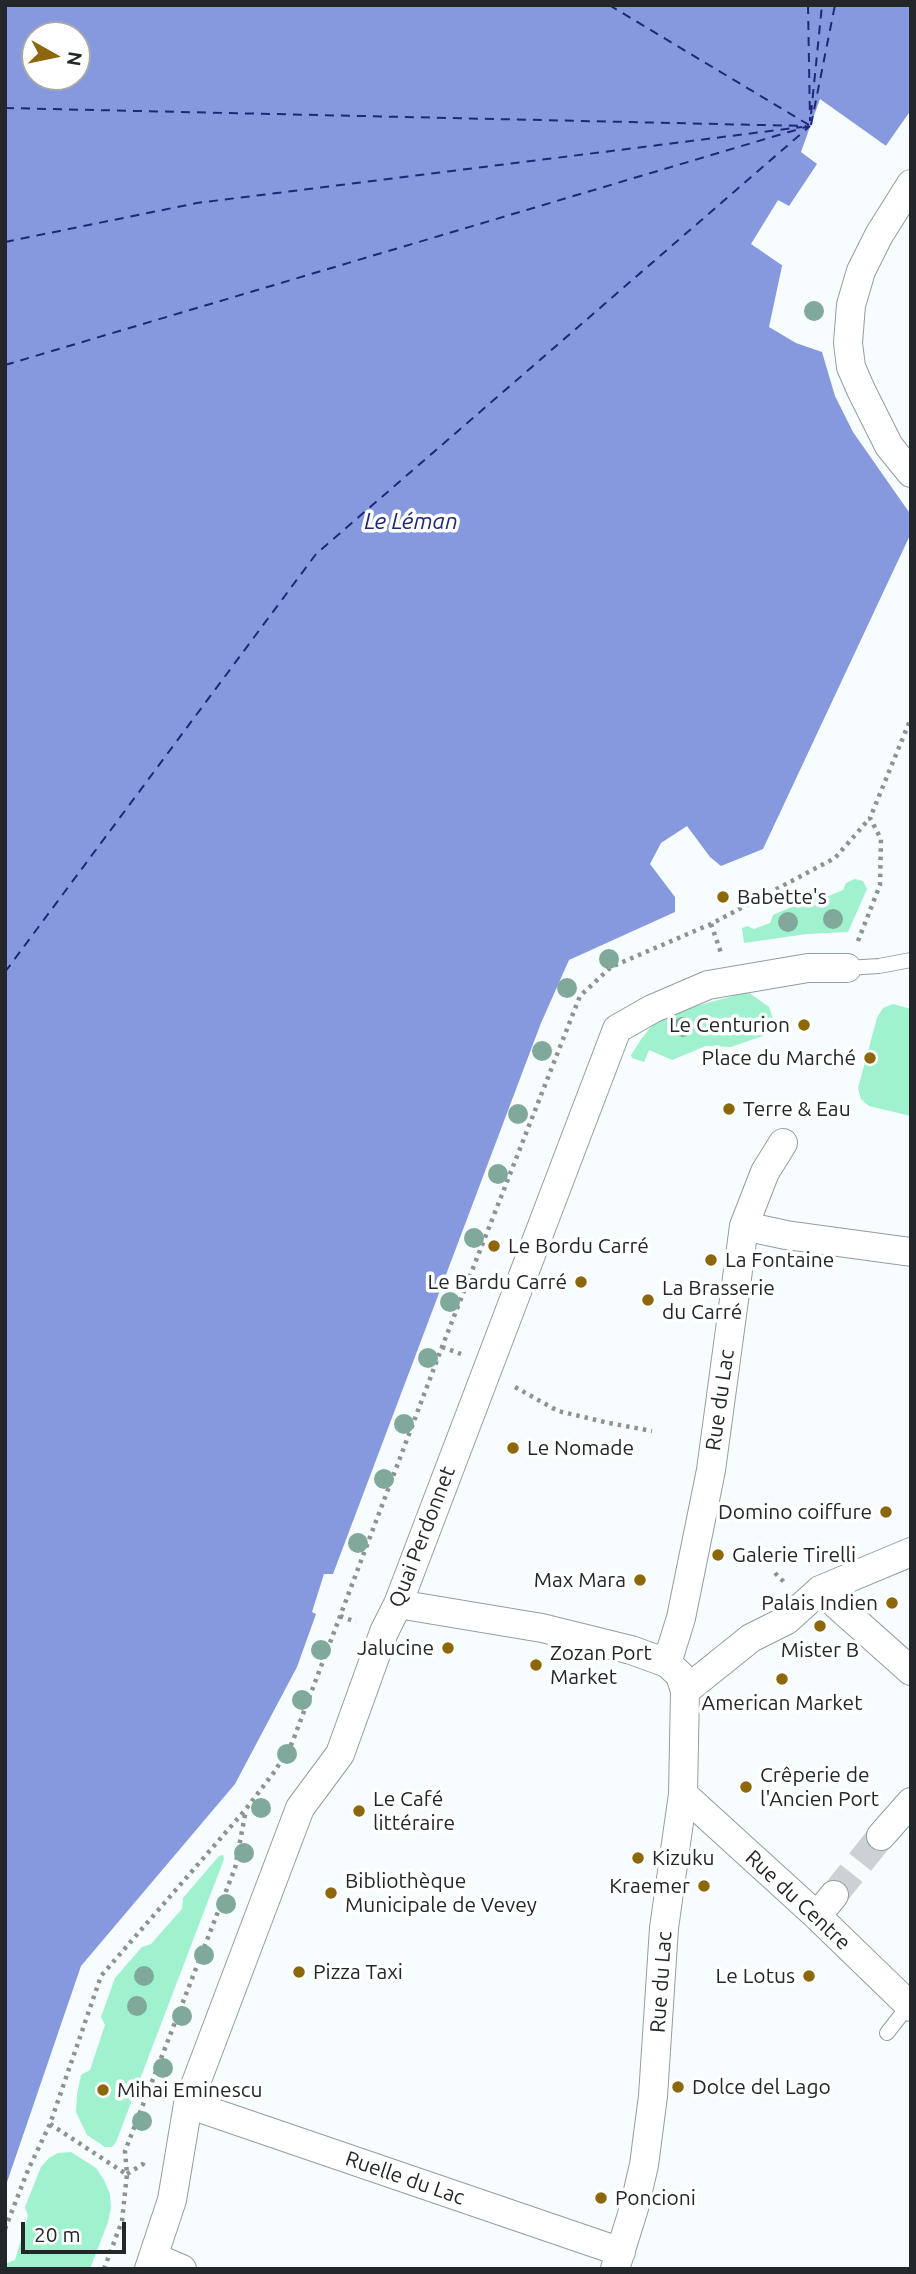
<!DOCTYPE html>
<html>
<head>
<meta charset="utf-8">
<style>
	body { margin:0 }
	#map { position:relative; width:916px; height:2274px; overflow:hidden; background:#f7fcfe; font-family:Ubuntu,sans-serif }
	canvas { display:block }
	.frame { position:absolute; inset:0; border:7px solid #232729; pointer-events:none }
	.north { position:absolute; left:21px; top:21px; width:70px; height:70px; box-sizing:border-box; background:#fff; border:2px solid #a7a9a9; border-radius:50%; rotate:99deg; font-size:19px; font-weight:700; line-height:28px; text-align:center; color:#232729 }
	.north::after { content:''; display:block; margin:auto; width:24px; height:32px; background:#8c680a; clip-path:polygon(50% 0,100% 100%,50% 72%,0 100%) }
	.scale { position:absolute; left:21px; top:2222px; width:105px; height:32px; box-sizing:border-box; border:4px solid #232729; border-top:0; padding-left:9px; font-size:21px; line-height:24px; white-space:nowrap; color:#232729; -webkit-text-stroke:5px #fff; paint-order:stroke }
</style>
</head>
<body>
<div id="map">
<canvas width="916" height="2274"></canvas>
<div class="frame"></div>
<div class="north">N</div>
<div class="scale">20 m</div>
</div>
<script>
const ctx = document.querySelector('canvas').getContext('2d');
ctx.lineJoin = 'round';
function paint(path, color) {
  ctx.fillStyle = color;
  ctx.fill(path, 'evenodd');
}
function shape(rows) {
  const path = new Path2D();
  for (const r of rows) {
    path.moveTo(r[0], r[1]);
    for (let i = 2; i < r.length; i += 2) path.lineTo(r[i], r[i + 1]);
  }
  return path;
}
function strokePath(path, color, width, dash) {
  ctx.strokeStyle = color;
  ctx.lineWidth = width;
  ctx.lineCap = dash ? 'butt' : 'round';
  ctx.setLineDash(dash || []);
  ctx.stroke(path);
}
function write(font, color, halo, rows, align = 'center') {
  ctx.font = font + ' Ubuntu,sans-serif';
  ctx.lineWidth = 7;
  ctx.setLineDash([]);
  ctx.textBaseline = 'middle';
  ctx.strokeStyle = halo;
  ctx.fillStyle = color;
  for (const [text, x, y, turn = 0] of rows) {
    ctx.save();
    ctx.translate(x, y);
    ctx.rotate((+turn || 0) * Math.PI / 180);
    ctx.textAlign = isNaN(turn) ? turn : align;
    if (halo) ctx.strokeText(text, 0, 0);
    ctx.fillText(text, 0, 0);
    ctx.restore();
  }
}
const green = shape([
	[855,879,863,881,867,889,848,932,807,934,744,943,742,928,747,926,754,929,770,923,773,915,821,894,829,896,843,890,846,883],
	[748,992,769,1007,774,1022,774,1032,731,1047,706,1046,672,1060,649,1050,644,1062,632,1058,631,1055,642,1038,655,1022,667,1014],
	[893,1004,911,1009,911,1116,869,1106,861,1099,858,1088,877,1018,883,1008],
	[223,1855,224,1859,116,2142,112,2147,105,2147,87,2135,76,2112,77,2095,81,2075,90,2070,105,2025,101,2017,115,1978,142,1947,151,1944,182,1909,183,1898,219,1856],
	[71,2152,96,2168,104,2180,110,2194,111,2208,108,2222,90,2269,5,2269,5,2264,15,2260,28,2216,25,2207,41,2167,49,2158,58,2153]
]);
const water = shape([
	[5,5,911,5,911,110,873,164,782,266,769,327,796,343,822,352,835,396,853,432,911,515,911,533,763,849,721,866,710,857,687,826,661,843,650,864,675,897,675,912,569,960,541,1023,333,1574,324,1574,312,1612,316,1614,297,1667,235,1784,81,1966,5,2188],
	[35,35,77,35,77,77,35,77]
]);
const pier = shape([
	[820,99,889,148,786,268,751,244,778,200,789,206,817,164,801,152]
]);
const ferry = shape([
	[609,5,809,125],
	[808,5,810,121],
	[5,108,806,126],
	[811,114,822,5],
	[811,125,835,5],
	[5,242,197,203,802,127],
	[5,365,809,126],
	[5,972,316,554,810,126]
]);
const streetTunnel = shape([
	[834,1895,881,1836]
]);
const path = shape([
	[711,924,721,953],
	[858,941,880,885,881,839,870,818,911,718],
	[442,1347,461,1354],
	[515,1387,558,1411,609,1423,652,1431],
	[775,1573,784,1582],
	[340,1616,356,1622],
	[50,2124,126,2174],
	[127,2174,143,2164,145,2160],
	[5,2229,28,2170,50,2124,101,1976,246,1809,275,1771,292,1743,442,1347,580,996,611,967,711,924,835,858,870,818],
	[104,2269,122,2221,127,2174,125,2151,235,1868,246,1810]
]);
const lane = shape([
	[847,968,879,966,911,960],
	[887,2033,909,2005]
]);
const street = shape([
	[911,184,879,235,861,271,851,305,848,343,851,367,861,390,889,446,911,473],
	[744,1226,786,1235,911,1252],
	[820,1590,911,1671],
	[398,1604,542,1628,631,1650,667,1663,680,1675,685,1691,683,1794,664,1928,653,2096,644,2165,634,2208,615,2269],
	[667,1663,681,1618,711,1470,744,1226,765,1172,783,1143],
	[685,1691,751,1638,787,1620,820,1590,911,1552],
	[683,1794,817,1916,911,2007],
	[881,1836,911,1802],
	[817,1916,834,1895],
	[188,2104,621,2252],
	[154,2257,182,2269],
	[149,2269,172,2200,188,2104,300,1808,340,1754,384,1632,398,1604,617,1029,652,1009,708,985,808,968,847,968]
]);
const trees = [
	[814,311],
	[833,919],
	[788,922],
	[609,959],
	[567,988],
	[683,1027],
	[542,1051],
	[518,1114],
	[498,1174],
	[474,1238],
	[450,1302],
	[428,1358],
	[404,1424],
	[384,1479],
	[358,1543],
	[321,1650],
	[302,1700],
	[287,1754],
	[261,1808],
	[244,1853],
	[226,1904],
	[204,1955],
	[144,1976],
	[137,2006],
	[182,2016],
	[163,2068],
	[142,2121]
];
const markers = [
	[723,897,7,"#8c680a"],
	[804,1025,7,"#8c680a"],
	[870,1058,7,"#8c680a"],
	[729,1109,7,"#8c680a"],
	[494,1246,7,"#8c680a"],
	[711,1260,7,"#8c680a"],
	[581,1282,7,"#8c680a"],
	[648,1300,7,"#8c680a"],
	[513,1448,7,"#8c680a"],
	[886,1512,7,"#8c680a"],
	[718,1555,7,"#8c680a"],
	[640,1580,7,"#8c680a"],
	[892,1603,7,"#8c680a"],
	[820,1626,7,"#8c680a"],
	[448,1648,7,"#8c680a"],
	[536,1665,7,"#8c680a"],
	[782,1679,7,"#8c680a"],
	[746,1787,7,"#8c680a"],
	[359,1811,7,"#8c680a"],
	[638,1858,7,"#8c680a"],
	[704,1886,7,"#8c680a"],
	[331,1893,7,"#8c680a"],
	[299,1972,7,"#8c680a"],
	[809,1976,7,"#8c680a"],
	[678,2087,7,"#8c680a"],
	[103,2090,7,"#8c680a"],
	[601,2198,7,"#8c680a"]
];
const poiNames = [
	["Babette's",737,897],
	["Le Centurion",790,1025,"right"],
	["Place du Marché",856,1058,"right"],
	["Terre & Eau",743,1109],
	["Le Bordu Carré",508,1246],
	["La Fontaine",725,1260],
	["Le Bardu Carré",567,1282,"right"],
	["La Brasserie",662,1288],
	["du Carré",662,1312],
	["Le Nomade",527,1448],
	["Domino coiffure",872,1512,"right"],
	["Galerie Tirelli",732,1555],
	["Max Mara",626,1580,"right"],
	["Palais Indien",878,1603,"right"],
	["Jalucine",434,1648,"right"],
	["Mister B",820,1650,"center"],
	["Zozan Port",550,1653],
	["Market",550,1677],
	["American Market",782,1703,"center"],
	["Crêperie de",760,1775],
	["l'Ancien Port",760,1799],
	["Le Café",373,1799],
	["littéraire",373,1823],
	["Kizuku",652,1858],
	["Bibliothèque",345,1881],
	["Municipale de Vevey",345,1905],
	["Kraemer",690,1886,"right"],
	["Pizza Taxi",313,1972],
	["Le Lotus",795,1976,"right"],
	["Dolce del Lago",692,2087],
	["Mihai Eminescu",117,2090],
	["Poncioni",615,2198]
];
const streetNames = [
	["Rue du Lac",720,1400,-82],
	["Quai Perdonnet",422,1537,-69],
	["Rue du Centre",798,1900,43],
	["Rue du Lac",661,1982,-86],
	["Ruelle du Lac",405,2178,19]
];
const waterNames = [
	["Le Léman",411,521]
];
paint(green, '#9ff2cd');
paint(water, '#8699df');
paint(pier, '#f7fcfe');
strokePath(ferry, '#1f2778', 2, [9, 7]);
strokePath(streetTunnel, '#cdd1d3', 28, [28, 14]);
strokePath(lane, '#929ea1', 16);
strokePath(street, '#929ea1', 30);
strokePath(path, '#8d9294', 4.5, [3.5, 5]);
strokePath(lane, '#fff', 14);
strokePath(street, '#fff', 28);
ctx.fillStyle = '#80a99c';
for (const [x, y] of trees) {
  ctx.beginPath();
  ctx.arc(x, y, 10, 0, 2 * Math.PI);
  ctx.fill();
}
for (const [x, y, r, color] of markers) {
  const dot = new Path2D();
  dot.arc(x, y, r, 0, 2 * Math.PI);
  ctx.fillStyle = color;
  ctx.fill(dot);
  strokePath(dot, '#fff', 2.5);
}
write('21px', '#232729', '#fff', poiNames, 'left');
write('21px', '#232729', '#fff', streetNames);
write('italic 23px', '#1f2778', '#fff', waterNames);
</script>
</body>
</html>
